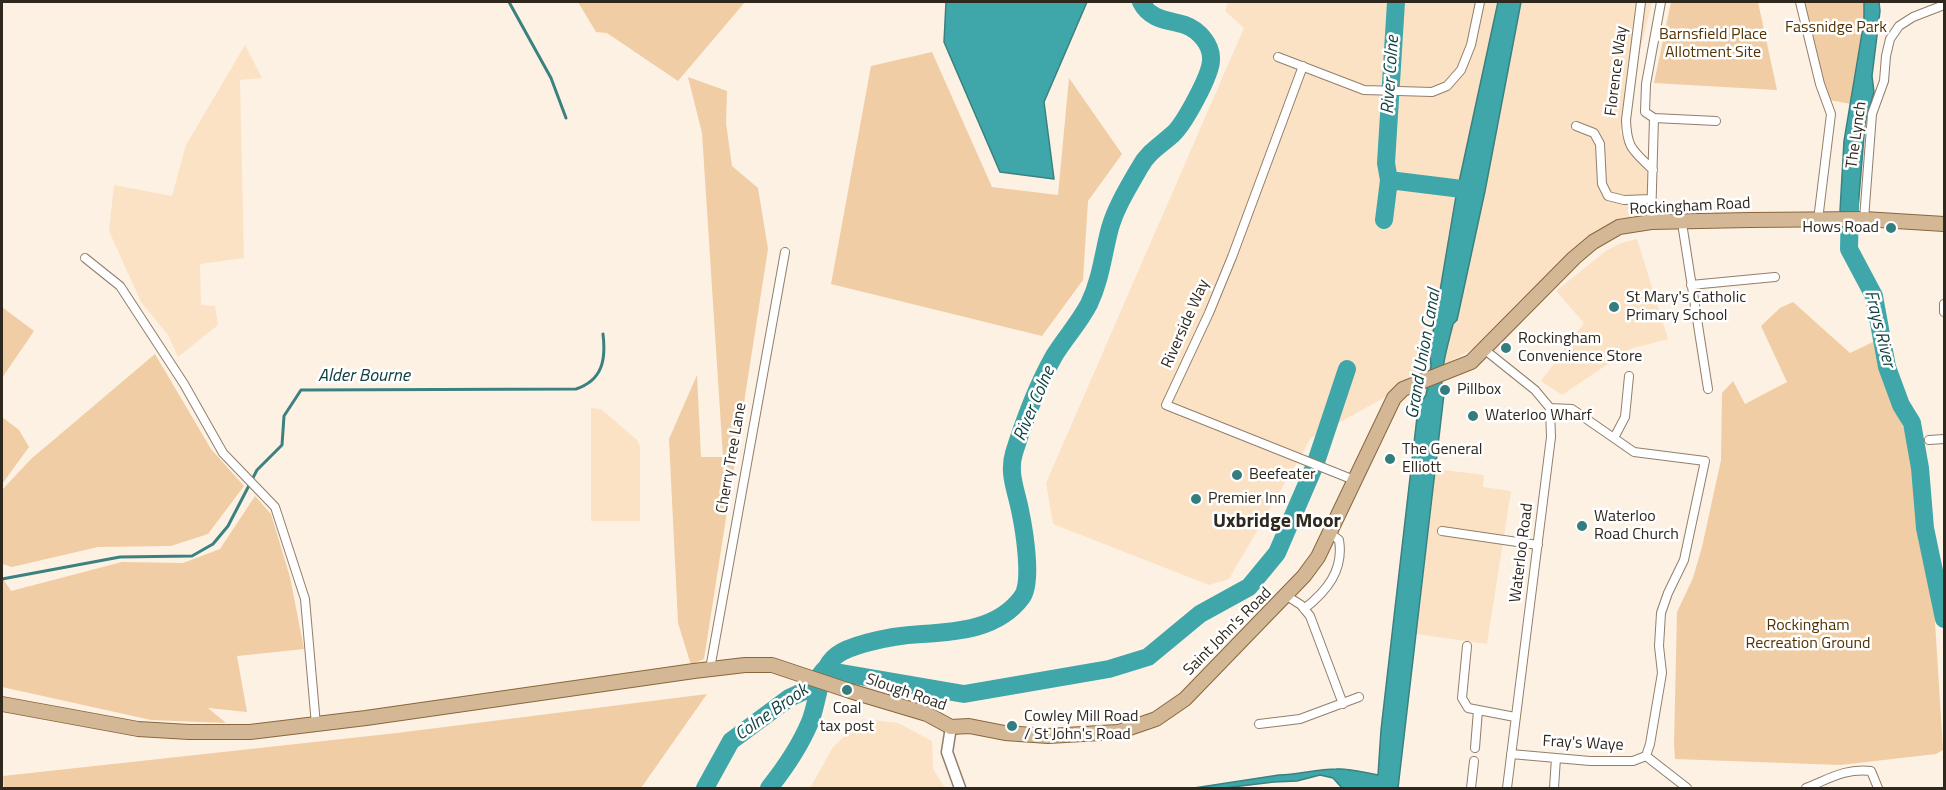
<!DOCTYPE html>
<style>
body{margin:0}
#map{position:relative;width:1946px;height:790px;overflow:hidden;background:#fdf1e3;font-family:"Titillium Web",sans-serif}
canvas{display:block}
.frame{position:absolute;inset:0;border:3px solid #2f281f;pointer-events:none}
</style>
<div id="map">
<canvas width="1946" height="790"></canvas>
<div class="frame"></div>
</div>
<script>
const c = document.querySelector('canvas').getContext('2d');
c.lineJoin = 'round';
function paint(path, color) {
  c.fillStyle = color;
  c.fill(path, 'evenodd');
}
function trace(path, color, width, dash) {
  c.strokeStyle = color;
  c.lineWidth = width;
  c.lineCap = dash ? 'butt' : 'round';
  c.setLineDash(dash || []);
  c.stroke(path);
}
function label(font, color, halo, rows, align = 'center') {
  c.font = font + ' "Titillium Web",sans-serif';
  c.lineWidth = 5;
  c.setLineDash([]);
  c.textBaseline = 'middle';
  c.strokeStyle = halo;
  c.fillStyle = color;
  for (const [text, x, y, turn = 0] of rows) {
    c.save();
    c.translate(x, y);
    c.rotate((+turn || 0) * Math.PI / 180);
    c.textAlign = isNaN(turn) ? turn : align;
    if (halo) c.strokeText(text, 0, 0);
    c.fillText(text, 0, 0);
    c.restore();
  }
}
paint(new Path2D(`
 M 1228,2 L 1652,2 L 1620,132 L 1626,147 L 1638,156 L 1650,178 L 1647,214 L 1634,216 L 1592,235 L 1478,346 L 1311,438 L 1229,579 L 1209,585 L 1053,524 L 1046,483 L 1244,28 L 1225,11 Z
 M 245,45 L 262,78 L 240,80 L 244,258 L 200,264 L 201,305 L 215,306 L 218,325 L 178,357 L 168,335 L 141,302 L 109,231 L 114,185 L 172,196 L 186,145 Z
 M 1637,239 L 1668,339 L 1630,349 L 1562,395 L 1541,381 L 1584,323 L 1556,291 L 1607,250 L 1621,243 Z
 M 591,408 L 601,409 L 637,440 L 640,446 L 640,521 L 591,521 Z
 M 1436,469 L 1484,475 L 1483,487 L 1511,491 L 1487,644 L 1416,634 Z
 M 863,719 L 898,723 L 932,741 L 933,769 L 945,788 L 810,788 L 833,747 Z`), '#fbe2c5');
paint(new Path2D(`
 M 578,2 L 745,2 L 678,81 L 607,33 L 596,32 Z
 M 1671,2 L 1758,2 L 1777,90 L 1654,83 Z
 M 1800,2 L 1865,2 L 1864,20 L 1851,104 L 1824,99 Z
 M 932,52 L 992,187 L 1058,195 L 1069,78 L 1122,154 L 1088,201 L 1083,280 L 1042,336 L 831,284 L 871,66 Z
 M 688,77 L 727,91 L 726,123 L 732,166 L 758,188 L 768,249 L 704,659 L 691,665 L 678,623 L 669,439 L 697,375 L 701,457 L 723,457 L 702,133 Z
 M 1793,302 L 1850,353 L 1873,342 L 1883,381 L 1908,438 L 1924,555 L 1934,606 L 1943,750 L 1936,754 L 1840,765 L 1675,759 L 1674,744 L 1677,612 L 1693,578 L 1702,547 L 1721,460 L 1722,393 L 1733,381 L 1745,404 L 1787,382 L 1761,326 L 1780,308 Z
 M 2,307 L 34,331 L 2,378 Z
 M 155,354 L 211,449 L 244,486 L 208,534 L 171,546 L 98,547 L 12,567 L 2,564 L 2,490 L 31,459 Z
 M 2,417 L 19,430 L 29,447 L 2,484 Z
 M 255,496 L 271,514 L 290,577 L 304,649 L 237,656 L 247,712 L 208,708 L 226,723 L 151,720 L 2,687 L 2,577 L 11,591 L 122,562 L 183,563 L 220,549 Z
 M 707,694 L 641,788 L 4,788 L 3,776 L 397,733 Z`), '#f0cda4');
const water = new Path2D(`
 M 946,2 L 1087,2 L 1044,102 L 1054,179 L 1000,172 L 944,42 Z
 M 1498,2 L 1521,2 L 1485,191 L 1457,320 L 1453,324 C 1449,341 1437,379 1444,394 L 1398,788 L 1342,788 L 1333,778 L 1320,775 L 1297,781 L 1274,782 L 1224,788 L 1194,788 L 1279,775 C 1298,775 1316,769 1336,769 C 1350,768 1365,773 1378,775 L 1381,730 L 1417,417 L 1419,405 L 1426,395 L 1431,366 L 1430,355 L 1432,338 L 1456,196 Z
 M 1864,2 L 1879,2 L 1880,11 L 1872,76 L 1874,92 L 1865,124 L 1858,209 L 1855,211 L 1840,211 L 1844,141 L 1864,21 Z`);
paint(water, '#3fa7a9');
trace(water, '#3a8180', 1.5);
trace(new Path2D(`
 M 509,2 L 551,78 L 566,118
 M 2,579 L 120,557 L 192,556 L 213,544 L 228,526 L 257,470 L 282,445 L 284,416 L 301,390 L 576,389 C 603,380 606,359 603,334`), '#3a8180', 3);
trace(new Path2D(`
 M 1389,180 L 1470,190
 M 1850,203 L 1849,249 L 1874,296 L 1887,367 L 1901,405 L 1912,423 L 1920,468 L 1925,528 L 1944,619
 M 1384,220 L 1389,180 L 1386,163 L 1396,2
 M 705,788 L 731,741 L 789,698 L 809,689 L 824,670 L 964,694 L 1109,669 L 1148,657 L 1200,614 L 1249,587 L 1277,553 L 1315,465 L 1347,369
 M 769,788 C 785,768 800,746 810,722 C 819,700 818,669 837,655 C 845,649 855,646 866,643 C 884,638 903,635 922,634 C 957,632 999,629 1022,597 C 1033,582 1024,529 1020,510 C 1016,490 1008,473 1014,453 C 1024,421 1037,386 1054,356 C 1065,338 1079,323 1089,304 C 1101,279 1103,254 1110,228 C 1116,207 1129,186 1140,167 C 1148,152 1161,145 1173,134 C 1184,124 1211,75 1211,60 C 1212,45 1199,30 1185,25 C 1168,20 1150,20 1141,2`), '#3fa7a9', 18);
const minor = new Path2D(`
 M 1641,2 L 1626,120 C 1627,149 1633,150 1653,170
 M 1800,2 L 1820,84 L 1831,114 L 1818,220
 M 1278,57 L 1364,90 L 1432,92 L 1447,86 L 1461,70 L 1471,45 L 1480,2
 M 1303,66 L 1232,257 L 1209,313 L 1166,405 L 1354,480
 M 1654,118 L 1645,112 L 1646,84 L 1661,2
 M 1576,126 L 1594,133 L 1600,144 L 1602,184 L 1608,196 L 1624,200 L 1651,199
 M 1864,219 L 1872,114 L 1884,81 L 1886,56 L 1890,39 L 1899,26 L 1913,17 L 1944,5
 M 1651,222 L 1654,118 L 1716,121
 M 1682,223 L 1708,389
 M 85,258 L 120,286 L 184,384 L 223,453 L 275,507 L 305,599 L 316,725
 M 1691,285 L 1775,277
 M 1944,304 L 1944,312
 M 1485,350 L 1535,390 L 1550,408 L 1551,437 L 1507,788
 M 1614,438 L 1625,417 L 1629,376
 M 1929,440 L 1944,439
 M 1442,531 L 1538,545
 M 1287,596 L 1301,605 L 1310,616 L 1343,704
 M 1304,609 C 1327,591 1344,570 1339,540 L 1330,533
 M 1467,646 L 1462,698 L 1468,708 L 1515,717
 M 710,669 L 785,252
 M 1259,724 L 1300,719 L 1359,697
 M 1475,748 L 1478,710
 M 1511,754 L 1590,761 L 1633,761 L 1646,756 L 1650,744 L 1662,673 L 1659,646 L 1661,613 L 1668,593 L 1684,560 L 1705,461 L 1634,452 L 1572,409 L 1550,408
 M 1646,756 L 1687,788
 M 1471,788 L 1474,761
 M 1554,788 L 1556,758
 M 1806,788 C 1829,779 1845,768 1871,771 L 1878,788`);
const tertiary = new Path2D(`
 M 951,727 L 947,752 L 960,788`);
const primary = new Path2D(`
 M 2,704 L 138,729 L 189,732 L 250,732 L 366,718 L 694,671 L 745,665 L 772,665 L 850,691 L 927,714 L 951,727 L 969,726 L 1005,733 L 1048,736 L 1118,732 L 1156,719 L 1185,699 L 1304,576 L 1318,557 L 1394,398 L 1403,389 L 1471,362 L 1574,258 L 1593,242 L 1619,227 L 1651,222 L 1750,220 L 1864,219 L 1944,224`);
trace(minor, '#917f6b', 10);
trace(tertiary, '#917f6b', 13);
trace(primary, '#88673e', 16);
trace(minor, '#fff', 8);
trace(tertiary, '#fff', 10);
trace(primary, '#d4b895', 14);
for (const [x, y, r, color] of [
 [1891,228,6,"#347d7e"],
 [1614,307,6,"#347d7e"],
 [1506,348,6,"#347d7e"],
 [1445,390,6,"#347d7e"],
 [1473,416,6,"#347d7e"],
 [1390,459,6,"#347d7e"],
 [1237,475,6,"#347d7e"],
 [1196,499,6,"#347d7e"],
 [1582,526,6,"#347d7e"],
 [847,690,6,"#347d7e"],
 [1012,726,6,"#347d7e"]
]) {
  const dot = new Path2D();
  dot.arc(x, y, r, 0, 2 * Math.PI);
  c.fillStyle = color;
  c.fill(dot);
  trace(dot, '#fff', 2);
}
label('16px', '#533302', '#fff', [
 ["Fassnidge Park",1836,28],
 ["Barnsfield Place",1713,35],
 ["Allotment Site",1713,53],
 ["Rockingham",1808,626],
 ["Recreation Ground",1808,644]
]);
label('16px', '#2f281f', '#fff', [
 ["Florence Way",1617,71,-83],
 ["The Lynch",1857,135,-82],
 ["Rockingham Road",1690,207,-3],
 ["Riverside Way",1186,324,-66],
 ["Cherry Tree Lane",732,458,-80],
 ["Waterloo Road",1522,553,-83],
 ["Saint John's Road",1228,632,-45],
 ["Slough Road",906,693,19],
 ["Fray's Waye",1583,744,3]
]);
label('16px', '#2f281f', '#fff', [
 ["Hows Road",1879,228,"right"],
 ["St Mary's Catholic",1626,298],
 ["Primary School",1626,316],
 ["Rockingham",1518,339],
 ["Convenience Store",1518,357],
 ["Pillbox",1457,390],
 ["Waterloo Wharf",1485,416],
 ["The General",1402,450],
 ["Elliott",1402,468],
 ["Beefeater",1249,475],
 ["Premier Inn",1208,499],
 ["Waterloo",1594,517],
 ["Road Church",1594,535],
 ["Coal",847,709,"center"],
 ["tax post",847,727,"center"],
 ["Cowley Mill Road",1024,717],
 ["/ St John's Road",1024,735]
], 'left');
label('italic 18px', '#134242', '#fff', [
 ["River Colne",1391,75,-86],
 ["Frays River",1879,329,76],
 ["Grand Union Canal",1424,354,-80],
 ["Alder Bourne",364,377],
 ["River Colne",1035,404,-67],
 ["Colne Brook",772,713,-35]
]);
label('bold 20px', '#2f281f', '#fff', [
 ["Uxbridge Moor",1277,522]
]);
</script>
